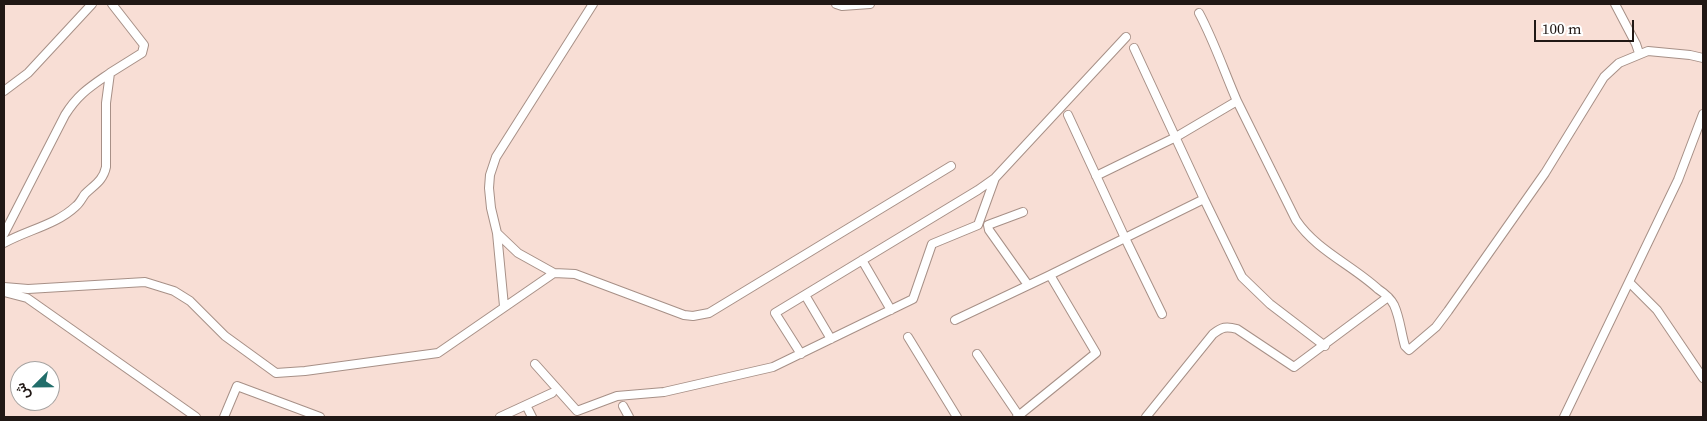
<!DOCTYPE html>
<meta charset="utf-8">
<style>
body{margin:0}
#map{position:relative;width:1707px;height:421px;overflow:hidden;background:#f8ded5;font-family:"Source Serif 4",Vazirmatn,serif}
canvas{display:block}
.frame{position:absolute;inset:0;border:5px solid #211815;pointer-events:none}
.north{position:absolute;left:10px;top:361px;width:50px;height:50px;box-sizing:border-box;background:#fff;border:1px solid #a6a3a1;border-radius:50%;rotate:247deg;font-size:14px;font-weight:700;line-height:20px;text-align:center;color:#211815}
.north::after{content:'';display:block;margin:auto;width:18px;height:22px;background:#216d6a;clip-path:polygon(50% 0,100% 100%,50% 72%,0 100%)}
.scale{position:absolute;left:1534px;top:20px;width:100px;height:22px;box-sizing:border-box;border:2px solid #211815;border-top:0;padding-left:6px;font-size:15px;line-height:18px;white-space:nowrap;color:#211815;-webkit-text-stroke:4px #fff;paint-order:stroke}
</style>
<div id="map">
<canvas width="1707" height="421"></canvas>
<div class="frame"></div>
<div class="north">ش</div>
<div class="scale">100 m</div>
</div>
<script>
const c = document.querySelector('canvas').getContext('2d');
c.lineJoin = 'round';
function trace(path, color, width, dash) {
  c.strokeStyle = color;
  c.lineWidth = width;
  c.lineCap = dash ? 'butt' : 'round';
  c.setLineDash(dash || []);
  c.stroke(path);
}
const minor = new Path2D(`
 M 836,4 L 842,6 L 870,4
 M 1615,4 L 1636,44 L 1639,53
 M 1134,48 L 1204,199
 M 4,91 L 28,73 L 92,4
 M 1237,101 L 1296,220 C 1316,250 1352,265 1378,289 C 1384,293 1391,299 1394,305 C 1400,318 1401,333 1405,346 L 1409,350 L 1436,327 L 1448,311 L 1545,173 L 1604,77 L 1619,63 L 1648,51 L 1690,55 L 1703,58
 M 1068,115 L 1125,238 L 1204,199 L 1242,277 L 1270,304 L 1325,346
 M 1096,176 L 1176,137 L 1237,101 C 1224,71 1214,41 1199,13
 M 1023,212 L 988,225 L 989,230 L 1028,285
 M 497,233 L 504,306
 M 4,234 L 65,115 C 78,94 90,87 110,73
 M 4,243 C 27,230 56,225 76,206 C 80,203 82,198 85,194 C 94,185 103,181 106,167 L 106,103 L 110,73 L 142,53 L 144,45 L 112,4
 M 862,260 L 891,310
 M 554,273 L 575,274 L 684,315 L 693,316 L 709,313 L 951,166
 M 1629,282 L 1657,310 L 1703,378
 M 4,287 L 28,289 L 145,282 L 174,291 L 190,301 L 225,336 L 276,373 L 305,371 L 438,353 L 554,273 L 518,253 L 497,233 L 491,208 L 489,188 L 490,175 L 496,157 L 593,4
 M 4,292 L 27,298 L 196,417
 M 805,295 L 831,339
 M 955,320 L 1050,275
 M 908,337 L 957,417
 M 801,354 L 775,313 L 978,190 L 995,178
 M 977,354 L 1019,416
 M 535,364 L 577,411 L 617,396 L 664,392 L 773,367 L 913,299 L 932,244 L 978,225 L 995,178 L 1126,37
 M 526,405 L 552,393
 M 623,406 L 629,417
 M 224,417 L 237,386 L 320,417
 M 500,417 L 526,405 L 532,417
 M 1017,417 L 1096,353 L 1050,275 L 1125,238 L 1162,314
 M 1146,417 L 1213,334 C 1222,327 1226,326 1237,329 L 1294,367 L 1388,297
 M 1564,417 L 1678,180 L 1703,114`);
trace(minor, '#a79087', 10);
trace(minor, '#fff', 8);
</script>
